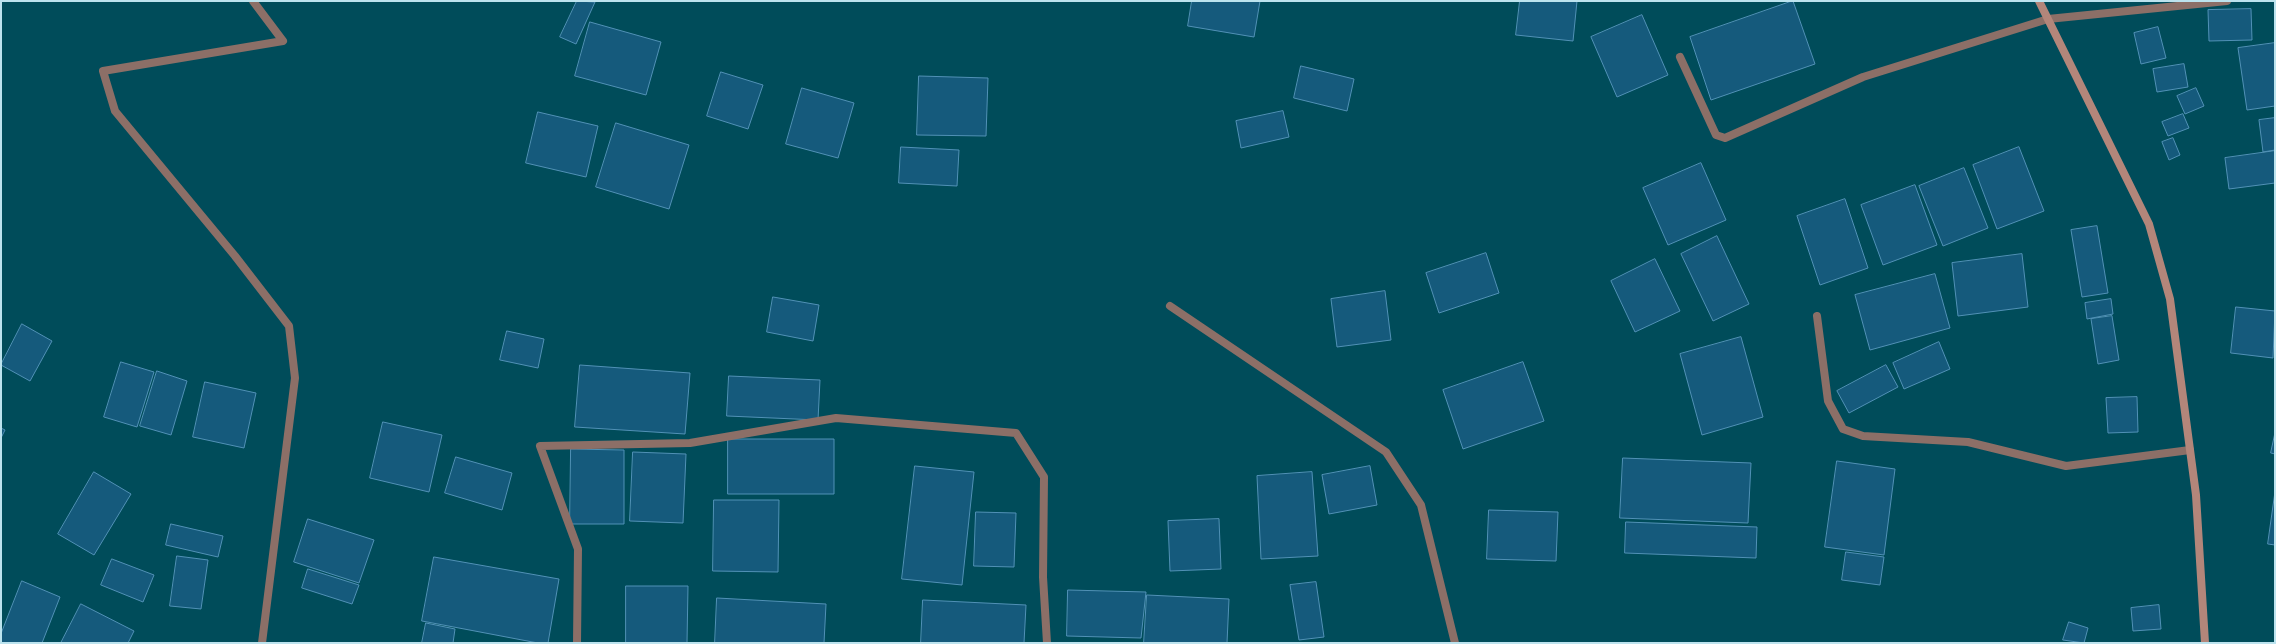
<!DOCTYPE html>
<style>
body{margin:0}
#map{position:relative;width:2276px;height:644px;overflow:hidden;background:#004c5a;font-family:"PT Sans Narrow",sans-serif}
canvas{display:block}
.frame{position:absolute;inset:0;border:2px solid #bce3ee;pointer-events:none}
</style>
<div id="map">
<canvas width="2276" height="644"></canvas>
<div class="frame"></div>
</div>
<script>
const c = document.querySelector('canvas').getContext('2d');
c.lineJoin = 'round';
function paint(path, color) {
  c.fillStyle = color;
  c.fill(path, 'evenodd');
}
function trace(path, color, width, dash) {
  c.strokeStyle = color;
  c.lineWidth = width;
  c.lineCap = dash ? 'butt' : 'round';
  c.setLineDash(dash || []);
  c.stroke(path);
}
const building = new Path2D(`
 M 577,1 L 595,2 L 576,44 L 560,37 Z
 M 1192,1 L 1260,1 L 1254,37 L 1188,26 Z
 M 1520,1 L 1577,1 L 1573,41 L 1516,35 Z
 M 1793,1 L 1815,64 L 1711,100 L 1690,37 Z
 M 2251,9 L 2252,40 L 2209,41 L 2208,10 Z
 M 1642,15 L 1668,75 L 1617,97 L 1591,37 Z
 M 590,22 L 661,42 L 646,95 L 575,76 Z
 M 2158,27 L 2166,58 L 2141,64 L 2134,33 Z
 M 2275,43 L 2275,106 L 2247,110 L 2238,48 Z
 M 2184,64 L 2188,87 L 2157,92 L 2153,69 Z
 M 1301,66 L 1354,79 L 1347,111 L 1294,98 Z
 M 721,72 L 763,85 L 748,129 L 707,116 Z
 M 919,76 L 988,78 L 986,136 L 917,135 Z
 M 802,88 L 854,103 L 838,158 L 786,144 Z
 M 2196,88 L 2204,106 L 2185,114 L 2177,96 Z
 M 1283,111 L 1289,137 L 1241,148 L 1236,121 Z
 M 538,112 L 598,126 L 586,177 L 526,163 Z
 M 2183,114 L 2189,128 L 2168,136 L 2162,122 Z
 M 2275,118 L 2275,150 L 2263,152 L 2259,120 Z
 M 616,123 L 689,145 L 669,209 L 596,187 Z
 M 2173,138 L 2180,155 L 2169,160 L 2162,142 Z
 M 901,147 L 959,150 L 957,186 L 899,183 Z
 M 2019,147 L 2044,211 L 1997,229 L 1973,165 Z
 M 2275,151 L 2275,183 L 2229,189 L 2225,158 Z
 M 1701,163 L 1726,220 L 1668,245 L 1643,188 Z
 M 1964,168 L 1988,228 L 1943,246 L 1919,186 Z
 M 1915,185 L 1937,245 L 1883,265 L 1861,205 Z
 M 1845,199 L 1868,268 L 1820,285 L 1797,216 Z
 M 2097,226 L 2108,293 L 2082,297 L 2071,230 Z
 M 1717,236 L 1749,304 L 1713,321 L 1681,254 Z
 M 1486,253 L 1499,293 L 1439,313 L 1426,273 Z
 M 2022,254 L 2028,307 L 1958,316 L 1952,263 Z
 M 1655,259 L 1680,311 L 1635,332 L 1611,281 Z
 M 1935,274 L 1950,328 L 1870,350 L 1855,295 Z
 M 1385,291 L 1391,340 L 1337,347 L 1331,299 Z
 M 773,297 L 819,305 L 813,341 L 767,332 Z
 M 2111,299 L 2113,314 L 2087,319 L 2085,303 Z
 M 2236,307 L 2275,311 L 2273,358 L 2231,353 Z
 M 2112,316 L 2119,360 L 2098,364 L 2091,319 Z
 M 22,324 L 52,341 L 30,381 L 1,365 Z
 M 507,331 L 544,339 L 538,368 L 500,360 Z
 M 1741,337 L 1763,417 L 1702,435 L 1680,354 Z
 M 1939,342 L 1950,369 L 1904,389 L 1893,363 Z
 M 121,362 L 154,372 L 137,427 L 104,417 Z
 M 1523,362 L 1544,421 L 1463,449 L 1443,390 Z
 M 580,365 L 690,373 L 685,434 L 575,427 Z
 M 1886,365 L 1898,387 L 1849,413 L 1837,391 Z
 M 157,371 L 187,381 L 171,435 L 140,426 Z
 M 729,376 L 820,380 L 818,420 L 727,416 Z
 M 205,382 L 256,393 L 244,448 L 193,437 Z
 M 2137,397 L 2138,432 L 2108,433 L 2106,398 Z
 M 383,422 L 442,435 L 429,492 L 370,478 Z
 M 1,428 L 5,430 L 1,438 Z
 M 2275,433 L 2275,454 L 2271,453 Z
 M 728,439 L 834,439 L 834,494 L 728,494 Z
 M 571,449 L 624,450 L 624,524 L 570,524 Z
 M 633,452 L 686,454 L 683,523 L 630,521 Z
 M 456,457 L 512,473 L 502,510 L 445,493 Z
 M 1623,458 L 1751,463 L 1748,523 L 1620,518 Z
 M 1837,461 L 1895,469 L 1884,555 L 1825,547 Z
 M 915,466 L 974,472 L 962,585 L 902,579 Z
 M 1370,466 L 1377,505 L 1329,514 L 1322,475 Z
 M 94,472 L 131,494 L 94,555 L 58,534 Z
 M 1312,472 L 1318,556 L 1261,559 L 1257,476 Z
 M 2275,492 L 2275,545 L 2268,544 Z
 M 714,500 L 779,500 L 778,572 L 713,571 Z
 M 1489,510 L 1558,512 L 1556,561 L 1487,559 Z
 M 976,512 L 1016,513 L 1014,567 L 974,566 Z
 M 308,519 L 374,540 L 359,583 L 294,562 Z
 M 1219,519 L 1221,569 L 1170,571 L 1168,521 Z
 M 1626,522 L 1757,527 L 1756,558 L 1625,553 Z
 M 171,524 L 223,536 L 218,557 L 166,545 Z
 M 1846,552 L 1884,557 L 1880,585 L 1842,580 Z
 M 177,556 L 208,560 L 201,609 L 170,606 Z
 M 434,557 L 559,579 L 548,643 L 538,643 L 422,621 Z
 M 112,559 L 154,575 L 143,602 L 101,585 Z
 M 308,569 L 359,585 L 352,604 L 302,588 Z
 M 22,581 L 60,597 L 42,643 L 1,643 L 1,634 Z
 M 1316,582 L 1324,637 L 1299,640 L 1290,585 Z
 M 626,586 L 688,586 L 687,643 L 626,643 Z
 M 1068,590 L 1146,592 L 1141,638 L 1067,636 Z
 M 1147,595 L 1229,599 L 1227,643 L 1144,643 Z
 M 717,598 L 826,604 L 824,643 L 715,643 Z
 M 923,600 L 1026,605 L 1024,643 L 921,643 Z
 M 81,604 L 134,631 L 128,643 L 61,643 Z
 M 2159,605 L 2161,629 L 2133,631 L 2131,608 Z
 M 2069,622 L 2088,628 L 2084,643 L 2063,640 Z
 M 426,623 L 455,629 L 453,643 L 422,643 Z`);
paint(building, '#155a7c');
trace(building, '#5191b6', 1);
trace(new Path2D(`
 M 253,1 L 283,41 L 103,71 L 115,111 L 235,256 L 289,326 L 295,378 L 262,643
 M 1680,57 L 1716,135 L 1725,138 L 1863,77 L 2048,19 L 2227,1
 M 1170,306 L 1386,452 L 1421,505 L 1455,643
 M 1817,316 L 1828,401 L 1843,429 L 1863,436 L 1968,442 L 2066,466 L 2190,450
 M 577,643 L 578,549 L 540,446 L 690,443 L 836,418 L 1016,433 L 1044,477 L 1043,577 L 1047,643`), '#8c6f67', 8);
trace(new Path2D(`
 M 2039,1 L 2149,224 L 2170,299 L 2196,495 L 2205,643`), '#b3867a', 8);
</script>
